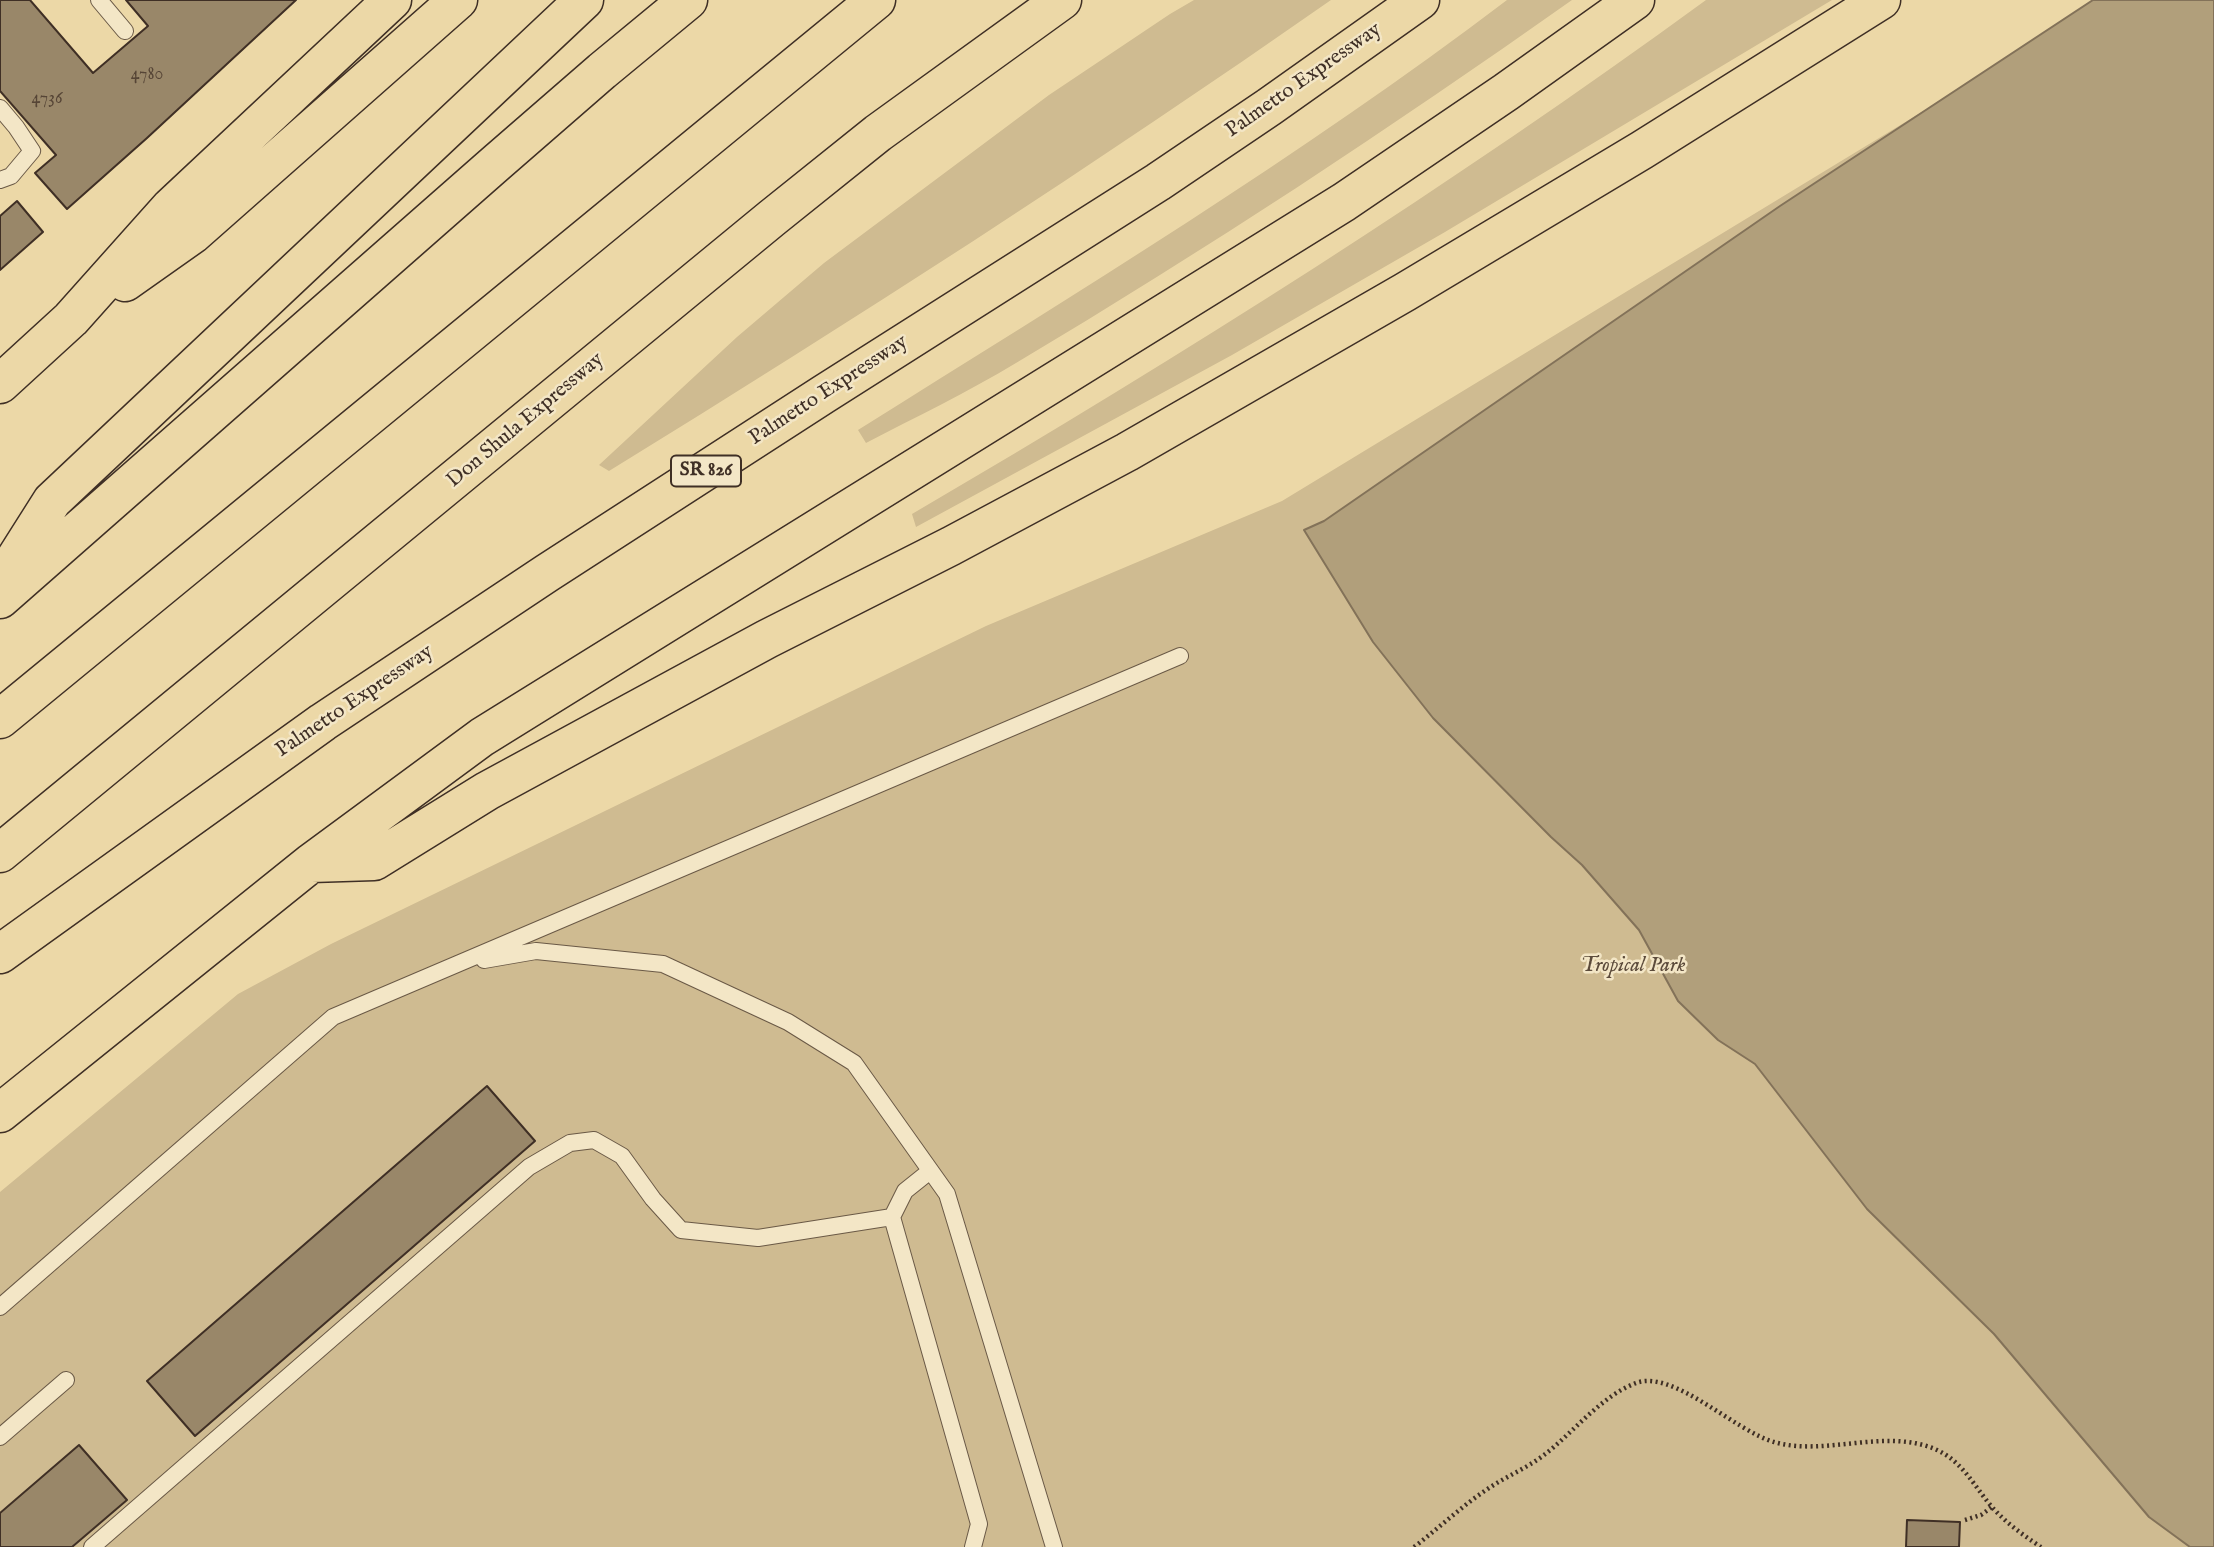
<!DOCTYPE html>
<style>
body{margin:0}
canvas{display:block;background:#ecd8a7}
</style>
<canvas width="2214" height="1547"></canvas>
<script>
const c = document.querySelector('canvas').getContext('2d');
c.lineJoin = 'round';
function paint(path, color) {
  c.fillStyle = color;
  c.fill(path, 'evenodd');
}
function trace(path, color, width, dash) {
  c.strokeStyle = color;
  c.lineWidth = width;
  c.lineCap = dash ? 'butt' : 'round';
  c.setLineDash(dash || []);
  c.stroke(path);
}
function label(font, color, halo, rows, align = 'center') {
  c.font = font + ' "IM FELL English",serif';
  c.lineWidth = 5;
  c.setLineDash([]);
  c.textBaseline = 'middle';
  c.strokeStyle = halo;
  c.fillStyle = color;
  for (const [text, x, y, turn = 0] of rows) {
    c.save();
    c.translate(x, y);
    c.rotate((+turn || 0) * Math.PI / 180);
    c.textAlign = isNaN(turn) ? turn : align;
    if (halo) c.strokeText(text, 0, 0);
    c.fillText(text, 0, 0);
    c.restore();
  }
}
paint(new Path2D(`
 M 1194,0 L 1331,0 C 1095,165 853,321 609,471 L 599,465 L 737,337 L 824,263 L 1049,95 L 1170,14 Z
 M 1507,0 L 1572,0 C 1391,128 1206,250 1016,363 C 968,392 916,417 866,443 L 858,430 C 1078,292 1300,157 1507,0 Z
 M 1706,0 L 1832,0 L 1445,232 L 1232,355 L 916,527 L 912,514 C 1184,355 1451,186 1706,0 Z
 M 2106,0 L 2214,0 L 2214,1547 L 0,1547 L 0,1192 L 238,994 L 331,944 L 986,626 L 1282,501 Z`), '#cfbb91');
const water = new Path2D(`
 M 2093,0 L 2214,0 L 2214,1547 L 2190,1547 L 2149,1517 L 1994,1334 L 1867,1209 L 1755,1064 L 1718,1040 L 1678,1001 L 1639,930 L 1582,865 L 1551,837 L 1433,718 L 1373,642 L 1304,530 L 1324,521 L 1780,206 Z`);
paint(water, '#b19f7b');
trace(water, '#837259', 2);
const building = new Path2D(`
 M 0,0 L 30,0 L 93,73 L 148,26 L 126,0 L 296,0 L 147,138 L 67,209 L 35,173 L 56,155 L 0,91 Z
 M 17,201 L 43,232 L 0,270 L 0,216 Z
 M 487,1086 L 535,1141 L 195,1436 L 147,1381 Z
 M 79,1445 L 127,1500 L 72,1547 L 0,1547 L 0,1513 Z
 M 1907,1520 L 1960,1522 L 1959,1547 L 1906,1547 Z`);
paint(building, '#998769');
trace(building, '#3f2f25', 2);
const service = new Path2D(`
 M 99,0 L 125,31
 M 0,108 L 16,127 L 32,151 L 11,176 L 0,180
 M 484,960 L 536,951 L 663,964 L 788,1022 L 854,1063 L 947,1194 L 1054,1547
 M 930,1171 L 905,1191 L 892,1217 L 979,1524 L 973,1547
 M 0,1307 L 333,1017 L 1180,656
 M 0,1437 L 66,1380
 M 92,1547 L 529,1167 L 570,1143 L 594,1140 L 622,1156 L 653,1199 L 681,1230 L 758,1238 L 892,1217`);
const motorway = new Path2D(`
 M 125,282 L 193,234 L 458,0
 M 0,384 L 71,319 L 171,207 L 392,0
 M 0,583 L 52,501 L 584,0
 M 0,599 L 495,164 L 602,71 L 688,0
 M 0,719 L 876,0
 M 0,853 L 772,218 L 878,133 L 1062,0
 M 311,863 L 374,861 L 487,791 L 767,639 L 951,546 L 1127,452 L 1405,292 L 1642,150 L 1881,0
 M 0,954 L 323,722 L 547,573 L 824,394 L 1158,182 L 1269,107 L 1420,0
 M 0,1113 L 311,863 L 482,737 L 1344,202 L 1506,92 L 1635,0`);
trace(service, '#6a5946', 18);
trace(motorway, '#3f2f25', 41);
trace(new Path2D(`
 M 1965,1520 L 1981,1515 L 1992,1507
 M 1414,1547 C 1439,1528 1463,1505 1489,1488 C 1507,1476 1527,1468 1544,1455 C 1573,1433 1601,1396 1636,1383 C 1673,1369 1735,1431 1774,1442 C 1825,1457 1886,1427 1937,1450 C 1963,1462 1974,1486 1992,1507 C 2006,1523 2023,1535 2041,1547`), '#3f2f25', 4.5, [2, 3.5]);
trace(service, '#f3e6c6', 16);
trace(motorway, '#ecd8a7', 38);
label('18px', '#564536', null, [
 ["4780",147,75],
 ["4736",47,99]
]);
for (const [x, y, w] of [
 [706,471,70]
]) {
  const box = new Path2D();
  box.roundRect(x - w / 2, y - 15.5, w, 31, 5);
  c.fillStyle = '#f3e6c6';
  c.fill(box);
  trace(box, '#3f2f25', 2);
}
label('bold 19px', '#3f2f25', null, [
 ["SR 826",706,471]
]);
label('21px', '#3f2f25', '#f3e6c6', [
 ["Palmetto Expressway",1304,81,-35],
 ["Palmetto Expressway",829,391,-33],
 ["Don Shula Expressway",526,421,-40],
 ["Palmetto Expressway",355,702,-34]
]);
label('italic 21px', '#5c4b3b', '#f3e6c6', [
 ["Tropical Park",1633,967]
]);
</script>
